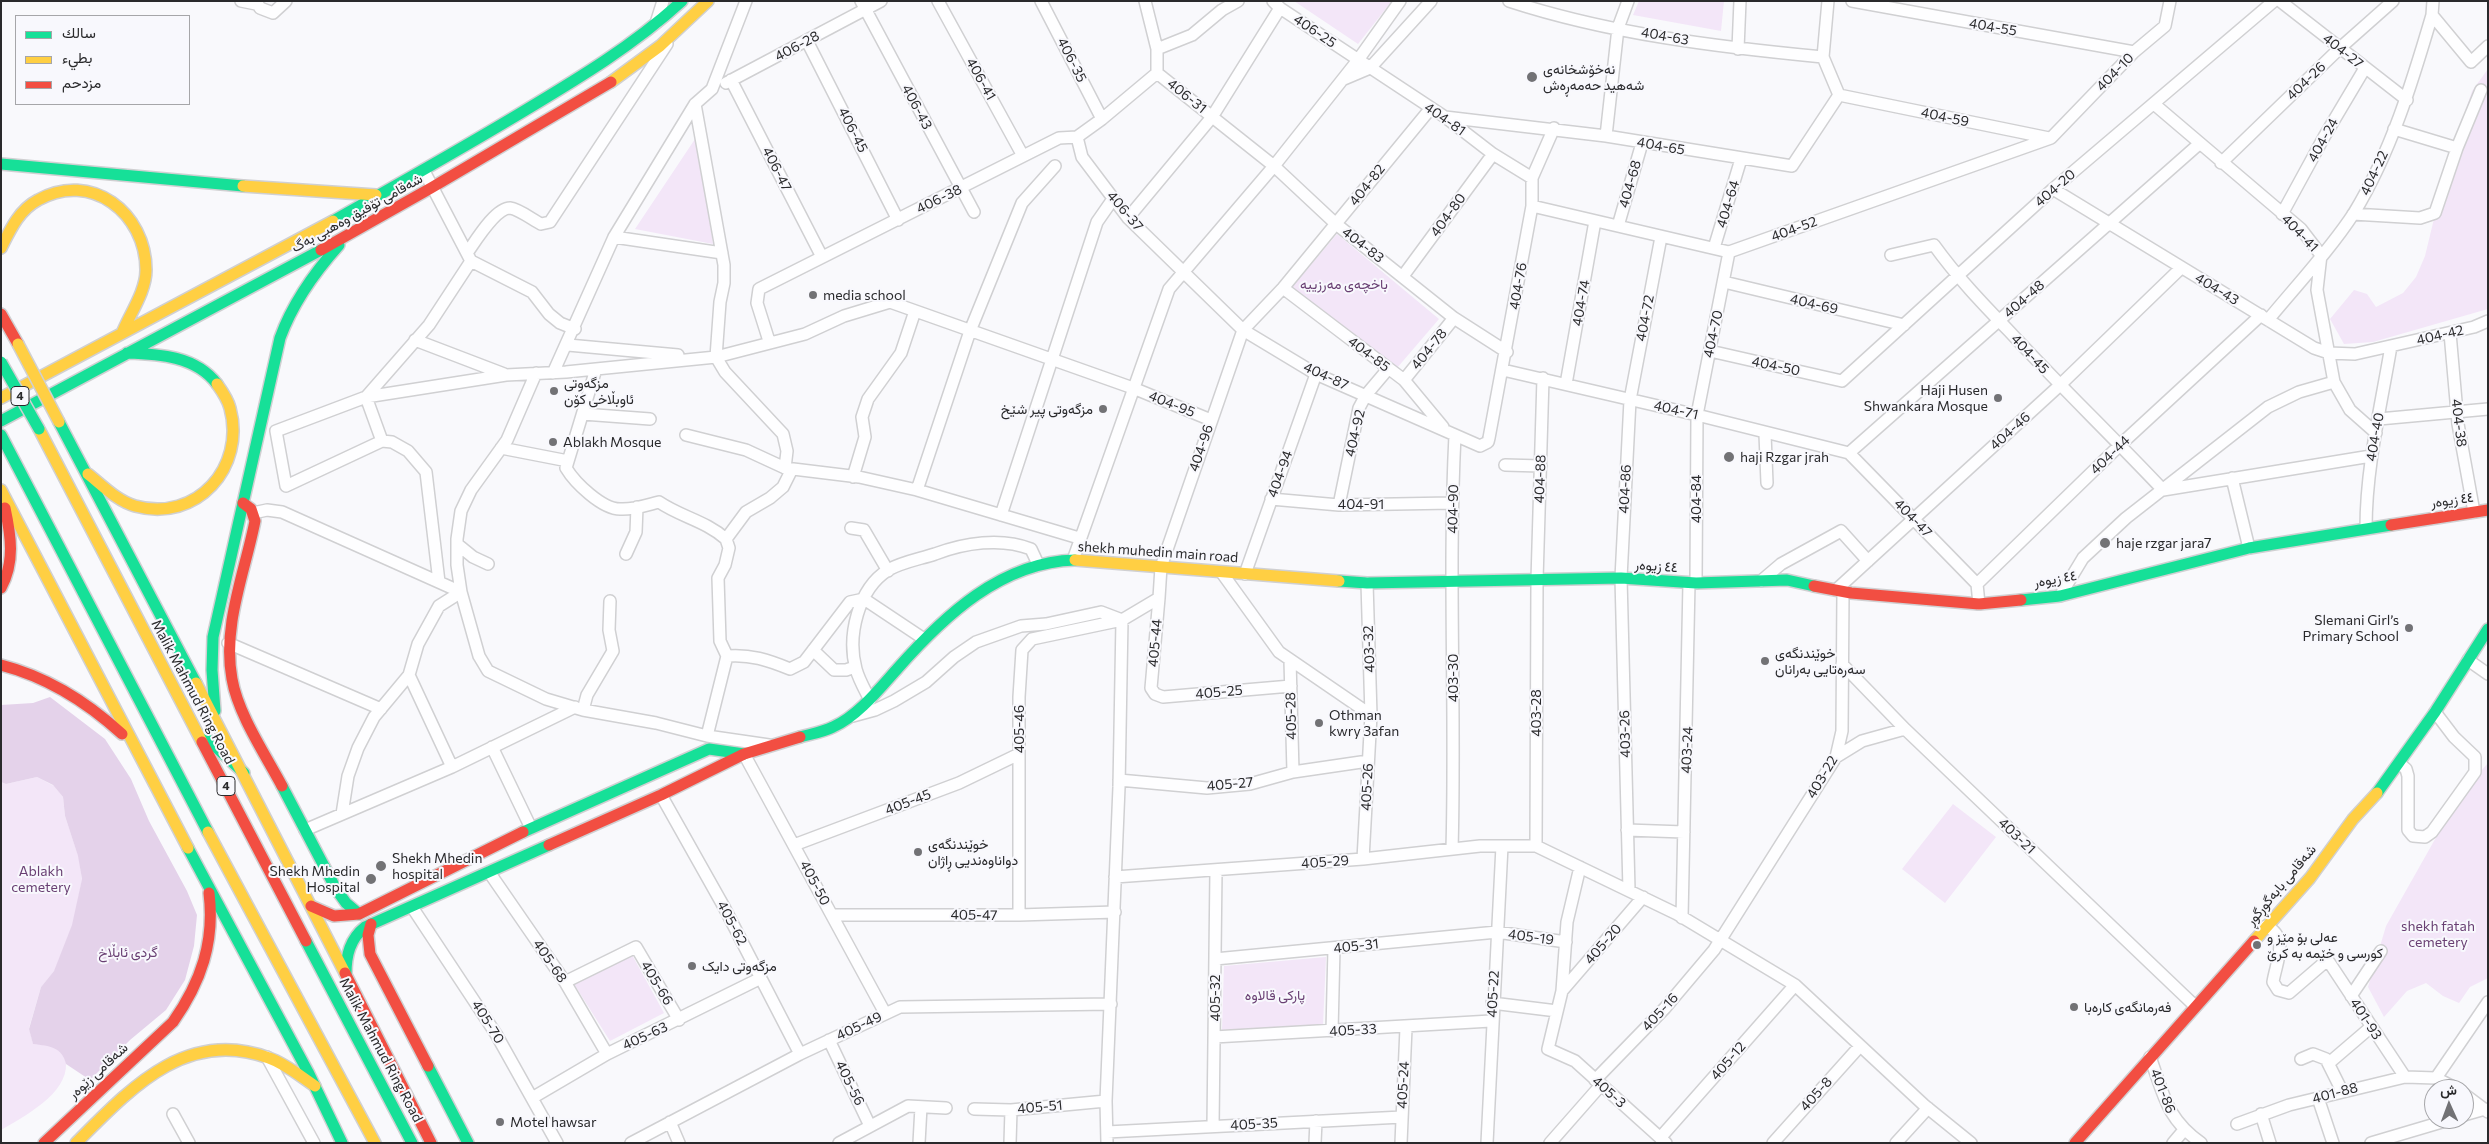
<!DOCTYPE html>
<meta charset="utf-8">
<style>
body{margin:0}
#map{position:relative;width:2489px;height:1144px;overflow:hidden;background:#f9f9fc;font-family:Commissioner,Vazirmatn,sans-serif}
canvas{display:block}
.frame{position:absolute;inset:0;border:2px solid #2a2a2c;pointer-events:none}
.legend{position:absolute;left:15px;top:15px;width:175px;height:90px;box-sizing:border-box;background:#f8f8fd;border:1px solid #a6a6a9;margin:0;padding:6px 9px;list-style:none;font-size:15px;color:#2a2a2c}
.legend li{display:flex;align-items:center;gap:10px;height:25px}
.legend b{width:25px;border:1px solid #a6a6a9}
.north{position:absolute;left:2424px;top:1079px;width:50px;height:50px;box-sizing:border-box;background:#f8f8fd;border:1px solid #a6a6a9;border-radius:50%;rotate:358deg;font-size:14px;font-weight:700;line-height:20px;text-align:center;color:#2a2a2c}
.north::after{content:'';display:block;margin:auto;width:18px;height:22px;background:#727275;clip-path:polygon(50% 0,100% 100%,50% 72%,0 100%)}
</style>
<div id="map">
<canvas width="2489" height="1144"></canvas>
<div class="frame"></div>
<ul class="legend">
<li><b style="height:6px;background:#16e098"></b>سالك</li>
<li><b style="height:6px;background:#ffcf43"></b>بطيء</li>
<li><b style="height:6px;background:#f24e42"></b>مزدحم</li>
</ul>
<div class="north">ش</div>
</div>
<script>
const c = document.querySelector('canvas').getContext('2d');
c.lineJoin = 'round';
function paint(path, color) {
  c.fillStyle = color;
  c.fill(path, 'evenodd');
}
function trace(path, color, width, dash) {
  c.strokeStyle = color;
  c.lineWidth = width;
  c.lineCap = dash ? 'butt' : 'round';
  c.setLineDash(dash || []);
  c.stroke(path);
}
function label(font, color, halo, rows, align = 'center') {
  c.font = font + ' Commissioner,Vazirmatn,sans-serif';
  c.lineWidth = 4;
  c.setLineDash([]);
  c.textBaseline = 'middle';
  c.strokeStyle = halo;
  c.fillStyle = color;
  for (const [text, x, y, turn = 0] of rows) {
    c.save();
    c.translate(x, y);
    c.rotate((+turn || 0) * Math.PI / 180);
    c.textAlign = isNaN(turn) ? turn : align;
    if (halo) c.strokeText(text, 0, 0);
    c.fillText(text, 0, 0);
    c.restore();
  }
}
paint(new Path2D(`
 M 1294,1 L 1392,1 L 1358,44 Z
 M 1639,1 L 1724,1 L 1721,31 L 1633,15 Z
 M 2488,69 L 2488,309 L 2373,342 L 2344,344 L 2330,319 L 2354,290 L 2367,294 L 2376,307 L 2403,293 L 2416,277 L 2425,256 L 2446,169 L 2472,91 Z
 M 697,136 L 713,244 L 635,229 Z
 M 1337,234 L 1439,319 L 1397,368 L 1292,287 Z
 M 2488,763 L 2488,978 L 2470,987 L 2459,1003 L 2443,996 L 2426,983 L 2407,991 L 2384,1017 L 2368,987 L 2386,926 L 2460,795 Z
 M 37,777 L 54,786 L 63,797 L 65,816 L 79,858 L 82,880 L 73,924 L 55,970 L 41,987 L 29,1028 L 33,1043 C 47,1045 65,1046 66,1063 C 68,1094 23,1117 1,1130 L 1,782 L 6,784 Z
 M 1953,804 L 1996,837 L 1945,903 L 1902,869 Z
 M 631,953 L 664,1013 L 610,1041 L 574,984 Z
 M 1326,957 L 1323,1025 L 1222,1030 L 1224,966 Z`), '#f3e6f8');
paint(new Path2D(`
 M 50,697 L 105,739 L 131,779 L 149,821 L 187,891 L 197,915 L 194,946 L 185,980 L 166,1010 L 130,1040 L 90,1080 L 66,1064 C 62,1047 50,1046 33,1044 L 29,1029 L 41,987 L 54,971 L 72,925 L 82,879 L 78,856 L 65,816 L 63,797 L 53,785 L 37,777 L 6,784 L 1,782 L 1,705 L 33,703 Z`), '#e4d2ea');
const street = new Path2D(`
 M 241,1 L 256,4
 M 256,1 L 260,8 L 273,13 L 286,1
 M 861,1 L 974,212
 M 938,1 L 1023,156
 M 1041,1 L 1102,119
 M 1145,1 L 1157,49 L 1157,73 L 1274,166 L 1336,224 L 1454,318 L 1507,352
 M 1273,1 L 1280,8 L 1445,117 L 1493,154 L 1532,178
 M 1509,1 C 1610,34 1718,47 1823,57
 M 1828,1 L 1823,57 L 1839,95
 M 1852,1 L 2134,52
 M 2280,1 L 2407,100
 M 2432,15 L 2471,62 L 2488,46
 M 656,23 L 663,1
 M 807,41 L 898,220
 M 1157,49 L 1192,35 L 1222,10 L 1238,1
 M 1738,49 L 1740,1
 M 1344,79 L 1370,68 L 1431,1
 M 731,80 L 822,257
 M 726,83 L 881,1
 M 1839,95 L 2049,138
 M 695,104 L 724,265 L 724,283 L 720,302 L 716,357 L 725,372 L 783,434 L 787,451 L 785,468
 M 2154,104 L 2301,229 L 2321,255 L 2317,290 L 2334,382 L 2350,410 L 2376,433
 M 1445,117 L 1606,136 L 1792,166 L 1839,95
 M 2394,129 L 2457,148
 M 1606,136 L 1618,28 L 1628,1
 M 1077,137 L 1082,157 L 1128,218 L 1243,330 L 1316,374 L 1480,446 L 1488,442 L 1489,438 L 1532,206 L 1532,178 L 1554,128
 M 2221,163 L 2340,48 L 2393,1
 M 424,171 L 471,261 L 429,325 L 366,397 L 382,441 L 286,486 L 276,431 L 366,397 L 506,375 L 566,372 L 716,357 L 805,334 L 844,316 L 890,302 L 1133,388 L 1211,420
 M 2053,189 L 2314,348 L 2329,353 L 2355,354 L 2474,327 L 2488,321
 M 1532,206 L 1729,252 L 2051,138 L 2134,52 L 2165,26 L 2170,1
 M 2282,214 L 2324,137 L 2365,68
 M 2353,214 L 2420,218 L 2435,213 L 2457,148 L 2481,90
 M 1128,218 L 1212,117 L 1280,8
 M 1618,226 L 1642,143
 M 614,237 L 722,253
 M 1714,248 L 1741,159
 M 467,253 C 475,242 495,208 510,208 C 519,209 533,220 541,224 L 550,222 L 667,44
 M 1891,255 L 1934,245 C 1957,277 1982,303 2009,331 C 2059,385 2112,436 2163,490 L 2371,456
 M 471,261 L 532,292 L 549,314 L 560,323 L 575,329
 M 1403,276 L 1493,154
 M 1724,282 L 1904,325
 M 1283,288 L 1404,380 L 1443,427
 M 2268,320 C 2296,286 2330,250 2354,213 C 2391,152 2412,83 2432,15 L 2433,1
 M 2450,333 L 2458,424 L 2474,512
 M 415,340 L 504,374
 M 769,341 L 757,303 L 759,289 L 1059,138 L 1077,137 L 1102,119 L 1157,73
 M 568,345 L 678,355
 M 1710,351 L 1842,381 L 2053,189 L 2274,1
 M 596,369 L 566,468 C 575,483 602,509 620,509 C 633,510 647,505 659,502 C 681,517 706,521 726,539 L 729,548 L 725,565 L 718,578 L 720,641 L 727,656 L 707,736
 M 1503,370 L 1697,415 L 1849,453
 M 536,373 L 507,440 L 471,490 L 461,511 L 457,539 L 457,565 L 461,592 L 479,656 L 488,671 L 546,699 L 583,710 L 656,723 L 707,736 L 769,745
 M 553,373 L 614,237 L 695,104 L 712,89 L 746,1
 M 1404,380 L 1454,318
 M 1566,384 L 1595,221
 M 583,414 L 650,419
 M 2379,419 L 2488,409
 M 1765,434 L 1767,483
 M 686,435 L 746,450 L 785,468 L 859,477 L 917,490 L 1079,538
 M 382,441 L 392,442 L 408,451 L 426,472 L 439,582
 M 501,448 L 568,461
 M 1849,453 L 2199,144
 M 1849,453 L 1977,584
 M 1505,465 L 1541,466
 M 853,477 L 865,437 L 862,417 L 868,399 L 901,353 L 915,311
 M 2232,478 L 2249,548
 M 917,490 L 970,331 L 1022,203 L 1055,166
 M 1271,499 L 1339,505 L 1452,503
 M 1339,505 L 1359,408 L 1366,395 L 1388,369
 M 253,513 L 267,510 L 282,512 L 461,592
 M 1001,515 L 1097,222 L 1113,199
 M 851,528 L 864,530 L 888,571
 M 2366,528 C 2366,467 2381,406 2391,346
 M 726,539 L 746,512 L 770,498 L 783,487 L 792,469
 M 457,544 L 473,557 L 488,564
 M 626,554 L 636,532 L 637,507
 M 1073,560 L 1169,289 L 1274,166 L 1358,60 L 1400,1
 M 1222,573 L 1279,652 L 1371,715
 M 1245,574 L 1316,374
 M 1761,581 L 1781,564 L 1841,531 L 1868,561
 M 1696,583 L 1697,415 L 1729,252
 M 1836,590 L 2059,386 L 2181,268
 M 2060,596 L 2083,558 L 2126,518 L 2268,407 L 2299,392 L 2334,382
 M 1159,598 L 1151,688 L 1155,694 L 1163,697 L 1291,686
 M 1979,604 L 1977,584 L 2120,445 L 2261,315
 M 228,643 L 381,709
 M 813,650 L 834,670 L 846,670 L 855,667
 M 727,656 C 750,654 768,660 790,669 L 804,662 L 850,602 L 864,599 L 924,639
 M 1290,660 L 1293,772
 M 2468,660 L 2488,674
 M 1842,664 L 1905,729 L 2195,1006
 M 409,675 L 452,767 L 575,707
 M 870,700 C 865,690 859,680 856,669 C 847,636 858,589 888,570 C 902,562 920,559 935,554 C 964,543 1001,537 1031,549 L 1038,564
 M 583,710 L 587,695 L 613,651 L 609,630 L 610,601
 M 853,716 L 875,710 L 894,701 L 926,682 L 954,657 L 976,642 L 1021,626 L 1046,624 L 1101,612 L 1122,620
 M 492,747 L 531,828
 M 744,754 L 885,1013
 M 1836,757 L 1862,741 L 1905,729
 M 2399,763 L 2406,769 L 2408,776 L 2408,830 L 2413,836 L 2425,837 L 2432,832 L 2475,772 L 2475,757 L 2454,737 L 2435,712
 M 1119,780 L 1207,788 L 1250,784 L 1293,772 L 1368,761
 M 661,795 L 724,907 L 800,1054
 M 342,814 L 348,776 L 358,748 L 374,717 L 409,675 L 418,644 L 439,606 L 461,592
 M 305,830 L 452,767
 M 1627,830 L 1684,832
 M 794,845 L 959,783 L 1019,754
 M 1536,846 L 1537,580 L 1543,378
 M 1452,849 C 1456,711 1448,573 1455,435
 M 1363,859 L 1371,715 L 1367,583
 M 1580,867 L 1567,922 L 1562,991 L 1548,1049 L 1575,1061 L 1666,1143
 M 489,872 L 565,982 L 607,1054
 M 1115,877 L 1363,859 L 1480,846 L 1536,846 L 1677,914 L 1795,985 L 1924,1105 L 1971,1143
 M 1629,890 L 1621,578 L 1630,400 L 1661,237
 M 412,907 L 496,1034 L 557,1143
 M 832,915 L 1019,915 L 1115,912
 M 1019,915 L 1019,697 L 1022,650 L 1032,639 L 1122,620
 M 1682,918 L 1689,583
 M 2266,926 C 2290,937 2276,962 2273,982 L 2278,990 L 2289,993 L 2325,962 L 2329,962 L 2405,1077
 M 1215,959 L 1497,932 L 1566,942
 M 565,982 L 636,947 L 679,1020
 M 1562,991 L 1643,897
 M 2351,996 L 2381,951
 M 1492,1003 L 1557,1011
 M 1332,1031 L 1334,948
 M 1214,1037 L 1491,1021
 M 829,1040 L 870,1126
 M 267,1057 L 314,1143
 M 2150,1057 C 2164,1095 2166,1118 2201,1143
 M 2301,1059 L 2313,1054 L 2326,1059 L 2342,1091
 M 2329,1063 L 2371,1027
 M 2436,1078 L 2488,1002
 M 1595,1080 L 1665,1008 L 1714,950 L 1836,757 L 1842,731 L 1843,591
 M 2464,1094 L 2488,1112
 M 532,1098 L 607,1054 L 761,978
 M 2318,1098 L 2333,1143
 M 974,1109 L 1011,1110 L 1106,1101
 M 173,1114 L 189,1143
 M 2261,1114 L 2270,1143
 M 2464,1115 L 2485,1109
 M 670,1122 L 679,1143
 M 2237,1124 L 2289,1105 L 2405,1077 L 2436,1078 L 2457,1089
 M 1213,1126 L 1216,870
 M 1107,1132 L 1402,1117
 M 1660,1138 L 1795,985
 M 631,1143 L 800,1054 L 900,1007 L 1111,1004
 M 839,1143 L 908,1106 L 946,1108
 M 919,1143 L 921,1107
 M 1010,1143 L 1011,1110
 M 1107,1143 L 1106,1101 L 1119,787 L 1122,620 L 1159,598 L 1161,567 L 1243,330 L 1283,288 L 1431,108
 M 1315,1143 L 1316,1121
 M 1401,1143 L 1406,1028
 M 1487,1143 L 1502,846
 M 1550,1143 L 1601,1085
 M 1773,1143 L 1860,1046
 M 1896,1143 L 1928,1108
 M 2173,1143 L 2184,1130
 M 2371,1143 L 2452,1119`);
const fast = new Path2D(`
 M 1,164 L 243,186
 M 333,221 C 397,185 461,149 524,111 C 579,78 634,45 682,1
 M 127,353 C 159,354 196,356 217,384
 M 1,421 L 321,250
 M 59,422 L 196,683
 M 1,435 L 208,832
 M 1339,581 L 1367,583 L 1621,578 L 1696,583 L 1787,580 L 1814,586
 M 2021,600 L 2060,596 L 2249,548 L 2391,525
 M 215,711 L 212,670 L 213,637 L 280,338 C 293,302 314,273 339,245
 M 800,737 C 811,734 823,732 833,727 C 858,716 880,688 898,668 C 944,616 1001,562 1075,560
 M 207,739 L 244,773
 M 282,786 L 336,889 L 346,903 L 359,914
 M 2377,793 L 2435,712 L 2488,629
 M 523,832 L 709,749 L 744,754
 M 188,848 L 308,1072 L 342,1143
 M 306,941 L 412,1143
 M 346,974 C 346,955 350,939 365,927 L 549,845
 M 428,1066 L 468,1143`);
const slow = new Path2D(`
 M 611,82 L 660,46 L 708,1
 M 243,186 L 376,195
 M 1,248 C 10,230 19,210 38,200 C 91,170 146,213 146,270 C 146,291 131,312 123,331
 M 1,398 L 333,221
 M 39,429 L 202,742
 M 88,474 C 102,485 117,501 135,506 C 197,523 246,467 230,408 C 228,400 222,391 217,384
 M 1,490 L 188,848
 M 1075,560 L 1339,581
 M 196,683 L 345,973
 M 208,832 L 375,1143
 M 2254,941 L 2310,878 L 2353,819 L 2377,793
 M 76,1143 C 130,1089 186,1027 269,1058 C 286,1064 300,1076 315,1086`);
const jam = new Path2D(`
 M 321,250 L 431,188 L 611,82
 M 1,314 L 18,344
 M 243,503 L 251,509 L 255,521 C 245,572 222,626 232,679 C 238,714 265,754 282,786
 M 2391,525 L 2488,510
 M 1814,586 L 1851,593 L 1979,604 L 2021,600
 M 1,588 C 15,562 11,536 5,508
 M 1,665 C 48,677 86,701 122,734
 M 202,742 L 306,941
 M 549,845 L 661,795 L 744,754 L 800,737
 M 311,906 L 334,916 L 359,914 L 523,832
 M 371,924 L 368,935 L 370,954 L 428,1066
 M 345,973 L 431,1143
 M 44,1143 L 173,1022 C 201,982 215,942 209,893
 M 2075,1143 L 2254,941`);
trace(street, '#d0d0d2', 14);
trace(fast, '#d0d0d2', 14);
trace(slow, '#d0d0d2', 14);
trace(jam, '#d0d0d2', 14);
trace(street, '#fefeff', 11);
trace(fast, '#16e098', 11);
trace(slow, '#ffcf43', 11);
trace(jam, '#f24e42', 11);
const fastBridge = new Path2D(`
 M 1,362 L 39,429`);
const slowBridge = new Path2D(`
 M 18,344 L 59,422`);
trace(fastBridge, '#d0d0d2', 14, []);
trace(slowBridge, '#d0d0d2', 14, []);
trace(fastBridge, '#16e098', 11);
trace(slowBridge, '#ffcf43', 11);
for (const [x, y, r, color] of [
 [1532,77,6,"#727275"],
 [813,295,5,"#727275"],
 [554,391,5,"#727275"],
 [1998,398,5,"#727275"],
 [1103,409,5,"#727275"],
 [553,442,5,"#727275"],
 [1729,457,6,"#727275"],
 [2105,543,6,"#727275"],
 [2409,628,5,"#727275"],
 [1765,661,5,"#727275"],
 [1319,723,5,"#727275"],
 [918,852,5,"#727275"],
 [381,866,6,"#727275"],
 [371,879,6,"#727275"],
 [2257,945,5,"#727275"],
 [692,966,5,"#727275"],
 [2074,1007,5,"#727275"],
 [500,1122,5,"#727275"]
]) {
  const dot = new Path2D();
  dot.arc(x, y, r, 0, 2 * Math.PI);
  c.fillStyle = color;
  c.fill(dot);
  trace(dot, '#f8f8fd', 2);
}
for (const [x, y, w] of [
 [20,396,18],
 [226,786,18]
]) {
  const box = new Path2D();
  box.roundRect(x - w / 2, y - 9.5, w, 19, 4);
  c.fillStyle = '#f8f8fd';
  c.fill(box);
  trace(box, '#2a2a2c', 1);
}
label('bold 12px', '#2a2a2c', null, [
 ["4",20,396],
 ["4",226,786]
]);
label('14px', '#2a2a2c', '#f8f8fd', [
 ["404-55",1993,27,10],
 ["406-25",1315,31,34],
 ["404-63",1665,36,10],
 ["406-28",797,46,-28],
 ["404-27",2343,51,38],
 ["406-35",1072,60,63],
 ["404-10",2115,72,-46],
 ["406-41",981,79,61],
 ["404-26",2306,81,-44],
 ["406-31",1187,96,39],
 ["406-43",917,107,62],
 ["404-59",1945,117,12],
 ["404-81",1445,119,35],
 ["406-45",853,130,63],
 ["404-24",2323,140,-61],
 ["404-65",1661,146,10],
 ["406-47",777,169,63],
 ["404-22",2374,173,-65],
 ["404-68",1630,184,-74],
 ["404-82",1367,185,-52],
 ["404-20",2055,188,-41],
 ["406-38",939,199,-26],
 ["404-64",1728,204,-73],
 ["406-37",1125,211,50],
 ["شەقامی تۆفیق وەهبی بەگ",357,213,-29],
 ["404-80",1448,215,-54],
 ["404-52",1794,229,-20],
 ["404-41",2300,233,46],
 ["404-83",1363,245,38],
 ["404-76",1518,286,-80],
 ["404-43",2217,289,31],
 ["404-48",2024,299,-41],
 ["404-74",1581,303,-80],
 ["404-69",1814,304,13],
 ["404-72",1645,318,-79],
 ["404-70",1713,334,-78],
 ["404-42",2440,335,-13],
 ["404-78",1429,349,-51],
 ["404-85",1369,354,37],
 ["404-45",2030,354,47],
 ["404-50",1776,366,12],
 ["404-87",1326,376,25],
 ["404-95",1172,404,22],
 ["404-71",1676,410,13],
 ["404-38",2459,423,83],
 ["404-46",2010,431,-42],
 ["404-92",1355,433,-77],
 ["404-40",2375,437,-80],
 ["404-96",1201,448,-71],
 ["404-44",2110,455,-44],
 ["404-94",1280,474,-70],
 ["404-88",1540,479,-88],
 ["404-86",1625,489,-87],
 ["404-84",1696,499,-90],
 ["٤٤ زیوەر",2452,500,-8],
 ["404-91",1361,504],
 ["404-90",1453,509,-89],
 ["404-47",1913,518,46],
 ["shekh muhedin main road",1158,552,4],
 ["٤٤ زیوەر",1656,566,4],
 ["٤٤ زیوەر",2055,579,-10],
 ["405-44",1155,643,-85],
 ["403-32",1369,649,-92],
 ["403-30",1453,678,-90],
 ["Malik Mahmud Ring Road",193,692,62],
 ["405-25",1219,692,-5],
 ["403-28",1536,713,-90],
 ["405-28",1291,716,-91],
 ["405-46",1019,729,-90],
 ["403-26",1625,734,-91],
 ["403-24",1687,750,-88],
 ["403-22",1822,777,-59],
 ["405-27",1230,784,-5],
 ["405-26",1367,787,-87],
 ["405-45",908,802,-21],
 ["403-21",2017,836,44],
 ["405-29",1325,862,-4],
 ["405-50",815,883,62],
 ["شەقامی بابەگوڕگوڕ",2281,885,-50],
 ["405-47",974,915,1],
 ["405-62",732,923,62],
 ["405-19",1531,937,8],
 ["405-20",1603,944,-49],
 ["405-31",1356,946,-6],
 ["405-68",550,961,56],
 ["405-66",657,983,59],
 ["405-22",1493,994,-87],
 ["405-32",1215,998,-90],
 ["405-16",1660,1012,-47],
 ["401-93",2366,1019,57],
 ["405-70",488,1022,58],
 ["405-49",859,1026,-25],
 ["405-33",1353,1030,-3],
 ["405-63",645,1036,-25],
 ["Malik Mahmud Ring Road",381,1050,62],
 ["405-12",1728,1061,-49],
 ["شەقامی زێوەر",98,1071,-43],
 ["405-56",850,1083,64],
 ["405-24",1403,1085,-87],
 ["401-86",2163,1091,69],
 ["405-3",1609,1092,42],
 ["401-88",2335,1093,-15],
 ["405-8",1816,1094,-48],
 ["405-51",1040,1107,-5],
 ["405-35",1254,1124,-3]
]);
label('14px', '#2a2a2c', '#f8f8fd', [
 ["نەخۆشخانەی",1543,69],
 ["شەهید حەمەڕەش",1543,85],
 ["media school",823,295],
 ["مزگەوتی",564,383],
 ["ئاوبڵاخی کۆن",564,399],
 ["Haji Husen",1988,390,"right"],
 ["Shwankara Mosque",1988,406,"right"],
 ["مزگەوتی پیر شێخ",1093,409,"right"],
 ["Ablakh Mosque",563,442],
 ["haji Rzgar jrah",1740,457],
 ["haje rzgar jara7",2116,543],
 ["Slemani Girl’s",2399,620,"right"],
 ["Primary School",2399,636,"right"],
 ["خوێندنگەی",1775,653],
 ["سەرەتایی بەرانان",1775,669],
 ["Othman",1329,715],
 ["kwry 3afan",1329,731],
 ["خوێندنگەی",928,844],
 ["دواناوەندیی ڕاژان",928,860],
 ["Shekh Mhedin",392,858],
 ["hospital",392,874],
 ["Shekh Mhedin",360,871,"right"],
 ["Hospital",360,887,"right"],
 ["عەلی بۆ مێز و",2267,937],
 ["کورسی و خێمە بە کرێ",2267,953],
 ["مزگەوتی دایک",702,966],
 ["فەرمانگەی کارەبا",2084,1007],
 ["Motel hawsar",510,1122]
], 'left');
label('14px', '#693f73', '#f8f8fd', [
 ["باخچەی مەرزییە",1344,284],
 ["Ablakh",41,871],
 ["cemetery",41,887],
 ["shekh fatah",2438,926],
 ["cemetery",2438,942],
 ["گردی ئابڵاخ",128,952],
 ["پارکی قالاوە",1275,995]
]);
</script>
